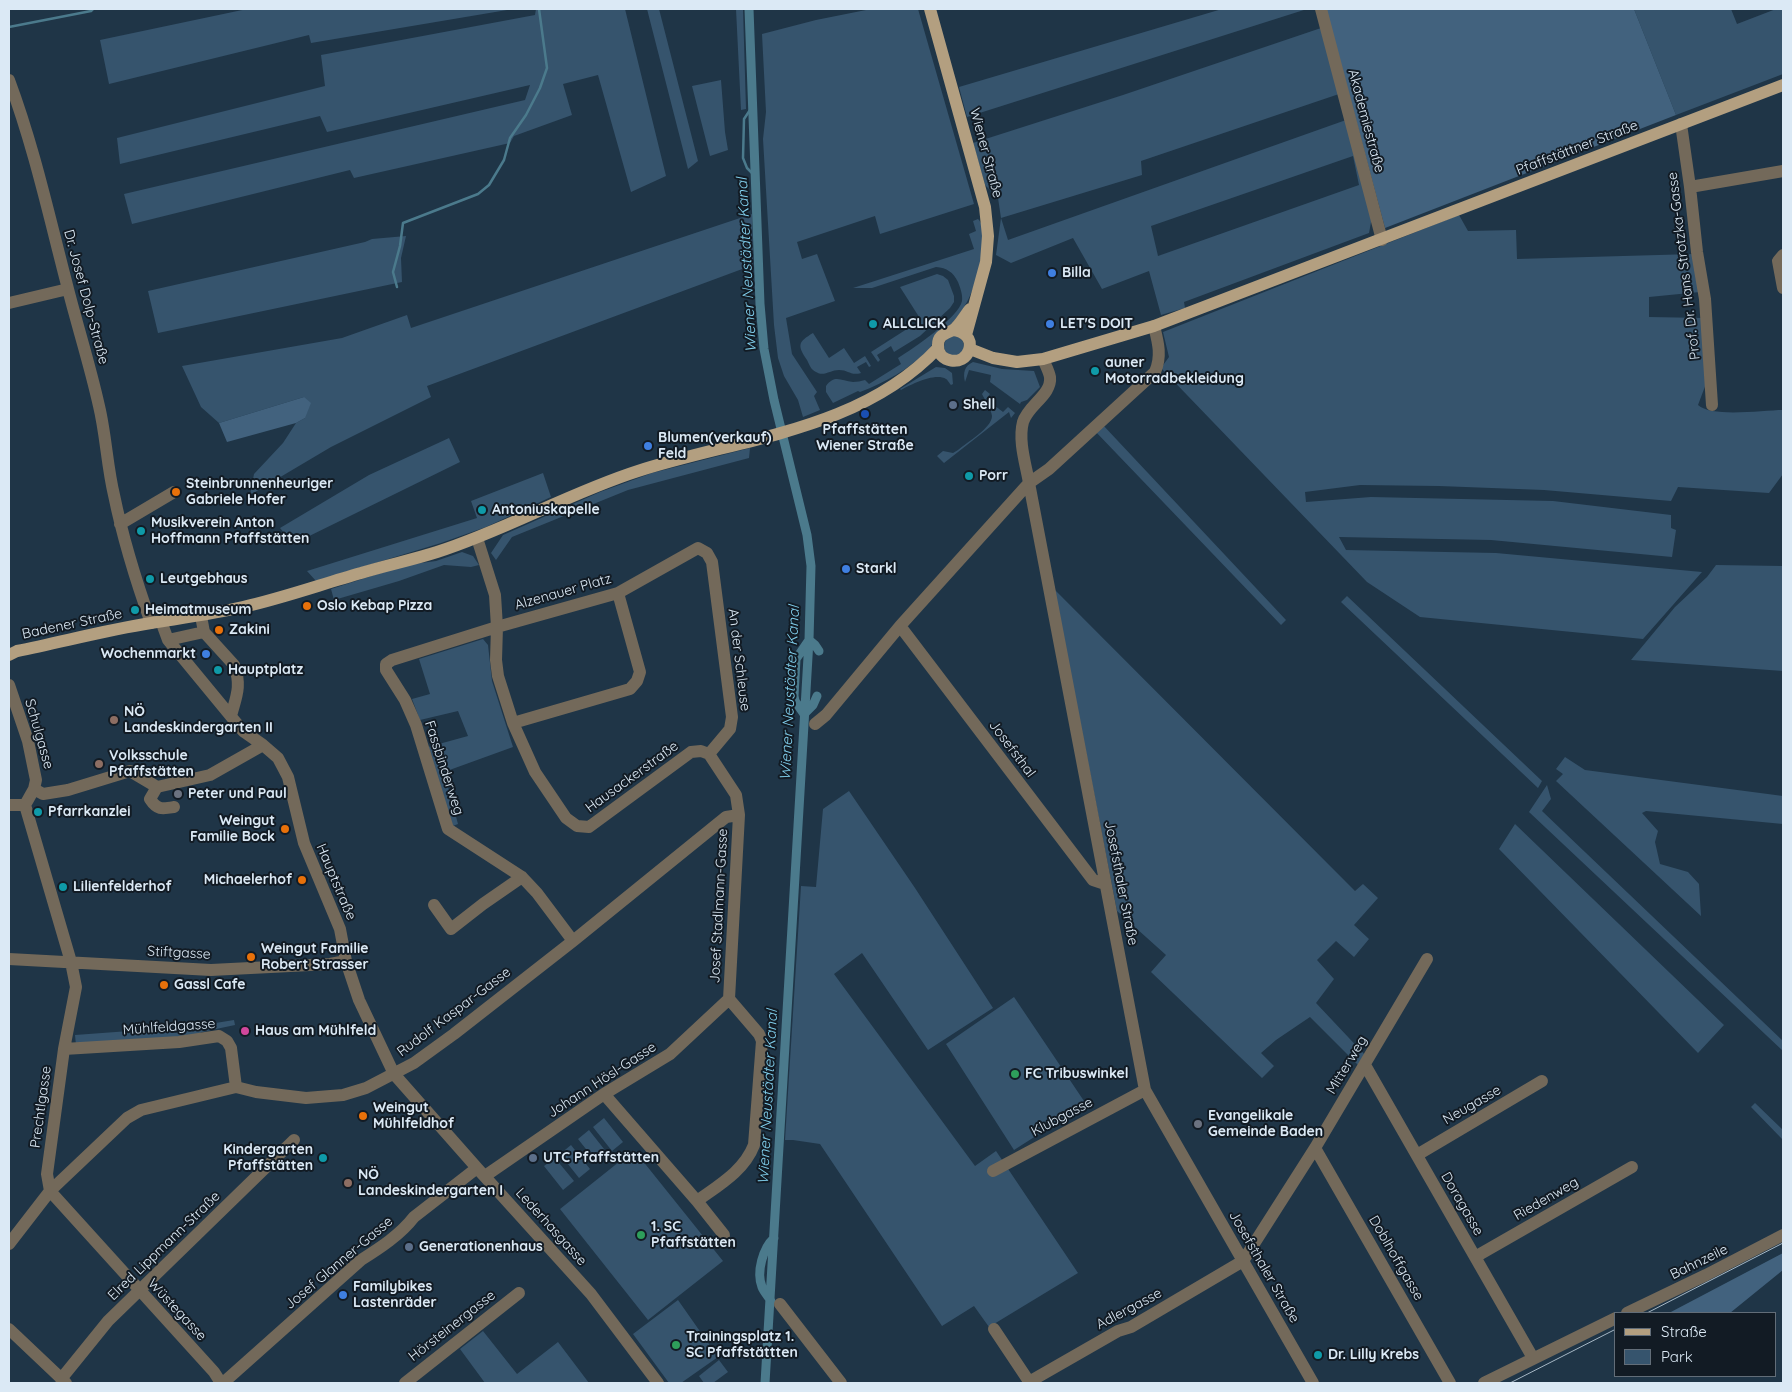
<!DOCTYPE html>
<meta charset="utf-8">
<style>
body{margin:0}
#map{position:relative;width:1792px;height:1392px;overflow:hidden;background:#1f3547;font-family:Quicksand,sans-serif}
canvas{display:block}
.frame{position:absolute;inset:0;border:10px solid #dbe9f5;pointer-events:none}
.legend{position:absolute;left:1614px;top:1312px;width:162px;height:65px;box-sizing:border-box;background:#121b24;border:1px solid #626d78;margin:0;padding:6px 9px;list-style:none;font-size:15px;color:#dbe9f5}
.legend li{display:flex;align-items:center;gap:10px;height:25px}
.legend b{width:25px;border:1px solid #626d78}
</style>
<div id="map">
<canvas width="1792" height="1392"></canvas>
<div class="frame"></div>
<ul class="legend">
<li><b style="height:6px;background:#b39f80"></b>Straße</li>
<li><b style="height:14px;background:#36546d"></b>Park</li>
</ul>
</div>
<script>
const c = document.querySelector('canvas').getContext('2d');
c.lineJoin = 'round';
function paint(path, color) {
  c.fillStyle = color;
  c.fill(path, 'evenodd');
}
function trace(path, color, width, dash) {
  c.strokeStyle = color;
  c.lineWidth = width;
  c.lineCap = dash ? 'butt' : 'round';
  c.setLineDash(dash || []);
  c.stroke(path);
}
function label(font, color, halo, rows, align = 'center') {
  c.font = font + ' Quicksand,sans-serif';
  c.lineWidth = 4;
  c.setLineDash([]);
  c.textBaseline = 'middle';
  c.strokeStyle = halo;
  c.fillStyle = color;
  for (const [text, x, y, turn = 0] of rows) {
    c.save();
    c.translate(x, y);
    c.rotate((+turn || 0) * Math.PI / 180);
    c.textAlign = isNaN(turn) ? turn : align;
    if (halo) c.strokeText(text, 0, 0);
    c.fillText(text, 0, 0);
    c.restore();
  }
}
paint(new Path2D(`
 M 247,9 L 513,9 L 311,43 L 309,35 L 109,84 L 100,40 Z
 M 536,9 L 625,9 L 666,176 L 631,192 L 598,75 L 563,84 L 572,115 L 514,136 L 510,143 L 354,178 L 350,170 L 132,224 L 124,194 L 525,100 L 530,85 L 327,132 L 320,116 L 120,164 L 117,138 L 325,86 L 321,55 L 535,15 Z
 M 647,9 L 659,9 L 698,161 L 688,169 Z
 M 736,9 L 743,9 L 746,109 L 741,110 Z
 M 871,9 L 918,9 L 974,204 L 880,234 L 875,216 L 797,242 L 802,259 L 817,254 L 835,301 L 786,318 L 792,354 L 817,392 L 814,396 L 820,410 L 803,417 L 798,400 L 784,376 L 778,358 L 774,325 L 763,139 L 766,112 L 762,34 L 816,20 Z
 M 1222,9 L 1307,9 L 967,117 L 959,87 Z
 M 1634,9 L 1731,9 L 1737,24 L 1776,9 L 1783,9 L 1783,74 L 1676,115 Z
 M 1321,28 L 1339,94 L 1141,161 L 1142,175 L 1001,218 L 1008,240 L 1346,120 L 1372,217 L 1369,233 L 1184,302 L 1185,308 L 1161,315 L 1149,271 L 1102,289 L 1073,238 L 1011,263 L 996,255 L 1001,218 L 998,198 L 985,185 L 973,143 L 1123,95 ZM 1353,156 L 1359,185 L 1158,256 L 1151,226 Z
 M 721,80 L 725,132 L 728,150 L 710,156 L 692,86 Z
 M 752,214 L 753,265 L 427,386 L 431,397 L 331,447 L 250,495 L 254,474 L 283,443 L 296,423 L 305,418 L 304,397 L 219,423 L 201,407 L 182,366 L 342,338 L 407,315 L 411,328 Z
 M 1459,215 L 1468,231 L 1516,230 L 1517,259 L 1694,254 L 1700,292 L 1649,297 L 1649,317 L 1705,318 L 1715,360 L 1698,405 C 1712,418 1763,410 1783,410 L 1783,474 L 1769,493 L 1678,487 L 1671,501 L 1544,490 L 1439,486 L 1360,485 L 1305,492 L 1306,502 L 1371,497 L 1553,501 L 1671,515 L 1671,528 L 1676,530 L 1672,557 L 1491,540 L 1339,537 L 1346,550 L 1496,553 L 1702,572 L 1643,639 L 1420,617 L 1367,582 L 1161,368 L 1169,357 L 1163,332 Z
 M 978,219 C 986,227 983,243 982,252 C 978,278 971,302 953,322 C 948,328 941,332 936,338 C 933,341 932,347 928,350 C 908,370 886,382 860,392 L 858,391 L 833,403 L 826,392 L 826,386 C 835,374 841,381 853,382 C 857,382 861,381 865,380 L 869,384 L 901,364 L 898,358 C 913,349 959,317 962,301 C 963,295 960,287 958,282 C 953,272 947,268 936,267 L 872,288 L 853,288 L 974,249 L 969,234 L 976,231 L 973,221 Z
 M 406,236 L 401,258 L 402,282 L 158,333 L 148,291 L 365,242 L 372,239 Z
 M 937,274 L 943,276 L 948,280 L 954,296 L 954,302 L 950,308 L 920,336 L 894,352 L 891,346 L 877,355 L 880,360 L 878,362 L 871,352 L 921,320 L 900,287 Z
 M 813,333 L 829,358 L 844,348 L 854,363 L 865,356 L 871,366 L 869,367 L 866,362 L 857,367 L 861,373 C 850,376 849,370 839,370 C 830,370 824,377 816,372 C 811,370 809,364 807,360 C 797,345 798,342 813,333 Z
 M944 346a10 10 0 1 1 20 0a10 10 0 1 1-20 0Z
 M 973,362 L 1002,369 L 1034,371 L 1040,387 L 1027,400 L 1021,402 L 1020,404 L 990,382 L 991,375 L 969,370 L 965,382 C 963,373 964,366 973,362 Z
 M 936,367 L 945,368 L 952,373 L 953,384 L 951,385 C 950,384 947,379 946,379 C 935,372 910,385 901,390 L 900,389 Z
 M 985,390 L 990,394 L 986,399 L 1003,412 L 1008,407 L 1015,413 L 1011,418 L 1009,412 L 944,463 L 937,456 L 943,451 L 953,453 L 958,450 C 967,442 992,428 992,416 C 991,409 985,400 982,394 Z
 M 1102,424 L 1286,620 L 1281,625 L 1094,430 Z
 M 449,438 L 460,462 L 293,544 L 280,528 L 369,475 Z
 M 750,448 L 749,458 L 628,490 L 512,537 L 496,560 L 491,553 L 503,535 L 600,492 L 652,473 Z
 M 543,473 L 551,497 L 486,527 L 441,543 L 316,581 L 307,571 L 477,518 L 471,501 Z
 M 462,552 L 473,556 L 479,565 L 471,567 L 444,565 L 399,581 L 334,600 L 331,589 L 406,565 L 436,561 Z
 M 1716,565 L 1783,566 L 1783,671 L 1631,660 L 1675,607 L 1707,577 Z
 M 1054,589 L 1355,891 L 1363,884 L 1378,898 L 1354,925 L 1369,939 L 1354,957 L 1336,941 L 1317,960 L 1334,979 L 1316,1003 L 1365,1055 L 1358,1065 L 1310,1017 L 1276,1040 L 1261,1053 L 1274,1066 L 1262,1078 L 1151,972 L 1166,955 L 1117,911 Z
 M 1347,596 L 1542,781 L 1538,788 L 1341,602 Z
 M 483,639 L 488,645 L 492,681 L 513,747 L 444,772 L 458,824 L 450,827 L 428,747 L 468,736 L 458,711 L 420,720 L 412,699 L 430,694 L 419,659 Z
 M 1565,757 L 1585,770 L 1783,796 L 1783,824 L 1646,811 L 1642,813 L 1658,831 L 1655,842 L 1660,864 L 1688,872 L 1699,884 L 1701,916 L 1556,781 L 1563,774 L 1556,769 Z
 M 1547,785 L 1551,799 L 1542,811 L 1783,1041 L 1783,1051 L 1529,812 Z
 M 849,791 L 915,888 L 993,1008 L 928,1050 L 862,953 L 834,974 L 975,1166 L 996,1151 L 1078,1273 L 989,1327 L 974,1306 L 942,1326 L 820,1144 L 793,1140 L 785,1140 L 801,886 L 816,887 L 823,809 Z
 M 1515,824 L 1724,1025 L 1698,1053 L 1499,849 Z
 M 1014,997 L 1086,1104 L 1014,1150 L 946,1044 Z
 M 234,1020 L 235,1025 L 202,1032 L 192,1037 L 76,1045 L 75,1035 L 197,1026 Z
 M 1755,1103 L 1783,1130 L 1783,1140 L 1751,1107 Z
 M 604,1118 L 623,1142 L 612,1151 L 593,1127 Z
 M 589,1130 L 608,1154 L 597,1163 L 578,1139 Z
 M 571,1145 L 590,1169 L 579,1178 L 560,1154 Z
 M 634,1150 L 723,1261 L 648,1320 L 560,1209 Z
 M 555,1158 L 574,1181 L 563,1190 L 544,1166 Z
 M 678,1300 L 718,1357 L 681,1383 L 669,1383 L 633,1334 Z
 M 483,1331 L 517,1374 L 558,1342 L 589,1383 L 485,1383 L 460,1349 Z
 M 719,1360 L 728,1372 L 713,1383 L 704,1383 L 699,1376 Z`), '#36546d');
paint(new Path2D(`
 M 1326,9 L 1634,9 L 1676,115 L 1385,228 Z
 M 304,397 L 311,403 L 305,418 L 296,423 L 227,442 L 219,423 Z
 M 1783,1253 L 1783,1270 L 1730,1313 L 1669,1313 Z`), '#42627e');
trace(new Path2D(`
 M 9,27 L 91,11 L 93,9
 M 752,107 L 744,119 L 743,158 L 747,168 L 755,176
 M 397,287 L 393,272 L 400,246 L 403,223 L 478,194 L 489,185 L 504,160 L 510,138 L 526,115 L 540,88 L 547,68 L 539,9`), '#4b7a8c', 2.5);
trace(new Path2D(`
 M 749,9 L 760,304 L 764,349 L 774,400 L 807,535 L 811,566 L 809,640 L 765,1383
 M 817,696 L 813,705 L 804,714 L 795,701 L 794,696 L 796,659 L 809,640 L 815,645 L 819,651
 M 771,1301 C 768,1296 764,1292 762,1287 C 756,1272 763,1248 774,1238`), '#4b7a8c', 9);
trace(new Path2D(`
 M 1321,9 L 1382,240
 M 9,80 C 34,147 49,216 67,285 C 77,325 90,365 99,406 C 106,435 107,466 114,495 C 123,539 136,581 151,623
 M 1681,124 L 1690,187 L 1697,252 L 1705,299 L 1712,405
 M 1690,187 L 1783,171
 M 1783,255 L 1778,261 L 1783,288
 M 9,303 L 68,289
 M 1043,359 C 1045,364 1049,371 1050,377 C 1052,395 1028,405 1023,422 C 1018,441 1026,465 1029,483 L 1145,1090 L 1313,1383
 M 120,524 L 174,492
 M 477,538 L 495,595 L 497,627 L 496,660 L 498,676 L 513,723 L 535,772 L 566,818 L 577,826 L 589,827 L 691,752 L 701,751 L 709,754 L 736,795 L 739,815 L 729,999 L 759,1034 L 762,1041 L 754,1145 C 744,1171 719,1185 697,1201
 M 201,616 L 204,632 L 234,665 C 242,686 236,697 231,716
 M 161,621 L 168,640 L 243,731 L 263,745 L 278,758 L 288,777 L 304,843 L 340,929 L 346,961 L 359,1000 L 394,1074 L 477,1168 L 591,1294 L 658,1383
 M 900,626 L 1093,880 L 1105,884
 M 168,640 L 204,632
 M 9,685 L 28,741 L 36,780 L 34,789 L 25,805 L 71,962 L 76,987 L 64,1049 L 47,1174 L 50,1191
 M 513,723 L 630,689 L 637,681 L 640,672 L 618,593
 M 815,724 L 826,715 L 900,626 L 1029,483 L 1049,469 L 1155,372 C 1162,356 1158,342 1154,326
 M 157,787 L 210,775 L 263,745
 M 34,789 L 43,794 L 68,790 L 130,771 L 157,787 L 150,799 C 157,810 162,809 174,807
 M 9,805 L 25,805
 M 434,905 L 451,929 L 483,904 L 522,877
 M 573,941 L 537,893 L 522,877 L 448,829 L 416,725 L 405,700 L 386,670 L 386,664 L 392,660 L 497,627 L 618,593 L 698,548 L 707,553 L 712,562 L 732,717 L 730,729 L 709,754
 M 9,959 L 211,970 L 330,964 L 346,961
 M 64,1049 L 179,1042 L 219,1036 L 227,1041 L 231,1048 L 236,1087
 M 1365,1065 L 1533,1358
 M 604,1094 L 697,1201 L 724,1235
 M 1315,1148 L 1450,1383
 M 1417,1155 L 1542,1081
 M 993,1171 L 1145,1090
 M 485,1176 L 604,1094 L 670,1054 L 729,999
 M 50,1191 L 214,1372 L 221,1383
 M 9,1244 L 50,1191 L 127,1118 L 141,1110 L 236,1087 L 256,1092 L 306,1098 L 343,1095 L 366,1088 L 414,1063 L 454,1034 L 573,941 L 726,817 L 739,815
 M 1475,1257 L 1632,1167
 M 780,1304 L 841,1383
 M 1627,1313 L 1706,1275 L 1783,1235
 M 9,1329 L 66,1383
 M 994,1329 L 1030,1383
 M 61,1379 L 108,1321 L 294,1140
 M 1029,1382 L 1118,1331 L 1131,1327 L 1243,1261 L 1315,1148 L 1427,959
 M 223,1383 L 361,1260 C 380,1248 400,1235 414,1217 L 477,1168
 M 405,1383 L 519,1293
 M 1484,1383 L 1616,1318`), '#73695a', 12);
trace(new Path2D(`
 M 930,9 L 985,207 L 988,236 L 986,262 L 966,335
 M 953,330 C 963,331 973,338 969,350 C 964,367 937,363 938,345 C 938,335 945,334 953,330 C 959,326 965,315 970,309
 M 970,349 L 993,358 L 1017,362 L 1043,359 L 1154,326 L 1783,85
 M 9,655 L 17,651 C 62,642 106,630 151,623 C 182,618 213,614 243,607 C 283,598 322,584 361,573 C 387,565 412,560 437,552 C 506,530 569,493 638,471 C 740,438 860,431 938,348`), '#b39f80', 12);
trace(new Path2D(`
 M 1647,1313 L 1783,1243
 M 1510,1383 L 1616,1329`), '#a6b7c4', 1);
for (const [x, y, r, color] of [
 [1052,273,5,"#3f7fe0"],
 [873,324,5,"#0f9aa8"],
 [1050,324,5,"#3f7fe0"],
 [1095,371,5,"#0f9aa8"],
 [953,405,5,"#5c6f8a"],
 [865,414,5,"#1a4fb4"],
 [648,446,5,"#3f7fe0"],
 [969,476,5,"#0f9aa8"],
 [176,492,5,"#e8710a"],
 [482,510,5,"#0f9aa8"],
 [141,531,5,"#0f9aa8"],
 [846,569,5,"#3f7fe0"],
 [150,579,5,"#0f9aa8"],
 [307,606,5,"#e8710a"],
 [135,610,5,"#0f9aa8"],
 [219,630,5,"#e8710a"],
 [206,654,5,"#3f7fe0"],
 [218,670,5,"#0f9aa8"],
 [114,720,5,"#8d6e63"],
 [99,764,5,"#8d6e63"],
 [178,794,5,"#6b7280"],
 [38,812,5,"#0f9aa8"],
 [285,829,5,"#e8710a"],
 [302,880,5,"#e8710a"],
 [63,887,5,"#0f9aa8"],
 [251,957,5,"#e8710a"],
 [164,985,5,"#e8710a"],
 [245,1031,5,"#d1479c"],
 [1015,1074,5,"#2e9e5b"],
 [363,1116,5,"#e8710a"],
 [1198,1124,5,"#6b7280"],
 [323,1158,5,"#0f9aa8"],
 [533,1158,5,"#5c6f8a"],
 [348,1183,5,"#8d6e63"],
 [641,1235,5,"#2e9e5b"],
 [409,1247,5,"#5c6f8a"],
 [343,1295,5,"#3f7fe0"],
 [676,1345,5,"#2e9e5b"],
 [1318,1355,5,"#0f9aa8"]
]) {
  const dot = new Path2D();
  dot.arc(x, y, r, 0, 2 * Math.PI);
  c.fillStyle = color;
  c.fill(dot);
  trace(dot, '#121b24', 2);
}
label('14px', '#dbe9f5', '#121b24', [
 ["Akademiestraße",1366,121,75],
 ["Pfaffstättner Straße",1577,148,-21],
 ["Wiener Straße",986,153,75],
 ["Prof. Dr. Hans Strotzka-Gasse",1684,266,-97],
 ["Dr. Josef Dolp-Straße",86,297,75],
 ["Alzenauer Platz",563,592,-16],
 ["Badener Straße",72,624,-12],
 ["An der Schleuse",739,660,83],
 ["Schulgasse",39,734,74],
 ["Josefsthal",1012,749,53],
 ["Fassbinderweg",444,768,72],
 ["Hausackerstraße",632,777,-36],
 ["Hauptstraße",336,882,67],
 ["Josefsthaler Straße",1121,883,79],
 ["Josef Stadlmann-Gasse",719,906,-87],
 ["Stiftgasse",179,953,3],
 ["Rudolf Kaspar-Gasse",454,1012,-37],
 ["Mühlfeldgasse",169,1027,-4],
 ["Mitterweg",1347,1065,-59],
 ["Johann Hösl-Gasse",602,1080,-33],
 ["Neugasse",1472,1105,-30],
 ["Prechtlgasse",41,1107,-82],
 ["Klubgasse",1062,1117,-28],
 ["Riedenweg",1546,1199,-30],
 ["Doragasse",1462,1204,60],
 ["Lederhasgasse",551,1227,48],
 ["Elred Lippmann-Straße",164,1246,-44],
 ["Doblhoffgasse",1396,1258,60],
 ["Bahnzeile",1699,1262,-26],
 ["Josef Glanner-Gasse",339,1263,-40],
 ["Josefsthaler Straße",1264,1267,60],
 ["Adlergasse",1129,1309,-28],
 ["Wüstegasse",177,1310,47],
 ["Hörsteinergasse",452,1326,-38]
]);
label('bold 14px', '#dbe9f5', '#121b24', [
 ["Billa",1062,273],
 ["ALLCLICK",883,324],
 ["LET'S DOIT",1060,324],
 ["auner",1105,363],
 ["Motorradbekleidung",1105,379],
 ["Shell",963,405],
 ["Pfaffstätten",865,430,"center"],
 ["Wiener Straße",865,446,"center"],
 ["Blumen(verkauf)",658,438],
 ["Feld",658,454],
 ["Porr",979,476],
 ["Steinbrunnenheuriger",186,484],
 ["Gabriele Hofer",186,500],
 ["Antoniuskapelle",492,510],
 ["Musikverein Anton",151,523],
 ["Hoffmann Pfaffstätten",151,539],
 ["Starkl",856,569],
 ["Leutgebhaus",160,579],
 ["Oslo Kebap Pizza",317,606],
 ["Heimatmuseum",145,610],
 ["Zakini",229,630],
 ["Wochenmarkt",196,654,"right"],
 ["Hauptplatz",228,670],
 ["NÖ",124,712],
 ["Landeskindergarten II",124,728],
 ["Volksschule",109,756],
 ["Pfaffstätten",109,772],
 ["Peter und Paul",188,794],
 ["Pfarrkanzlei",48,812],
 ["Weingut",275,821,"right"],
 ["Familie Bock",275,837,"right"],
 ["Michaelerhof",292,880,"right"],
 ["Lilienfelderhof",73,887],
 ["Weingut Familie",261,949],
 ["Robert Strasser",261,965],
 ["Gassl Cafe",174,985],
 ["Haus am Mühlfeld",255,1031],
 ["FC Tribuswinkel",1025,1074],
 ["Weingut",373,1108],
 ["Mühlfeldhof",373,1124],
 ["Evangelikale",1208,1116],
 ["Gemeinde Baden",1208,1132],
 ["Kindergarten",313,1150,"right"],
 ["Pfaffstätten",313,1166,"right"],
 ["UTC Pfaffstätten",543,1158],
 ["NÖ",358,1175],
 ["Landeskindergarten I",358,1191],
 ["1. SC",651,1227],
 ["Pfaffstätten",651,1243],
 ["Generationenhaus",419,1247],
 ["Familybikes",353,1287],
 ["Lastenräder",353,1303],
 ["Trainingsplatz 1.",686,1337],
 ["SC Pfaffstättten",686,1353],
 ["Dr. Lilly Krebs",1328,1355]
], 'left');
label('italic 15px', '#82d1ef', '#121b24', [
 ["Wiener Neustädter Kanal",747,265,-93],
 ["Wiener Neustädter Kanal",790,693,-87],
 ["Wiener Neustädter Kanal",768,1097,-87]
]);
</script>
